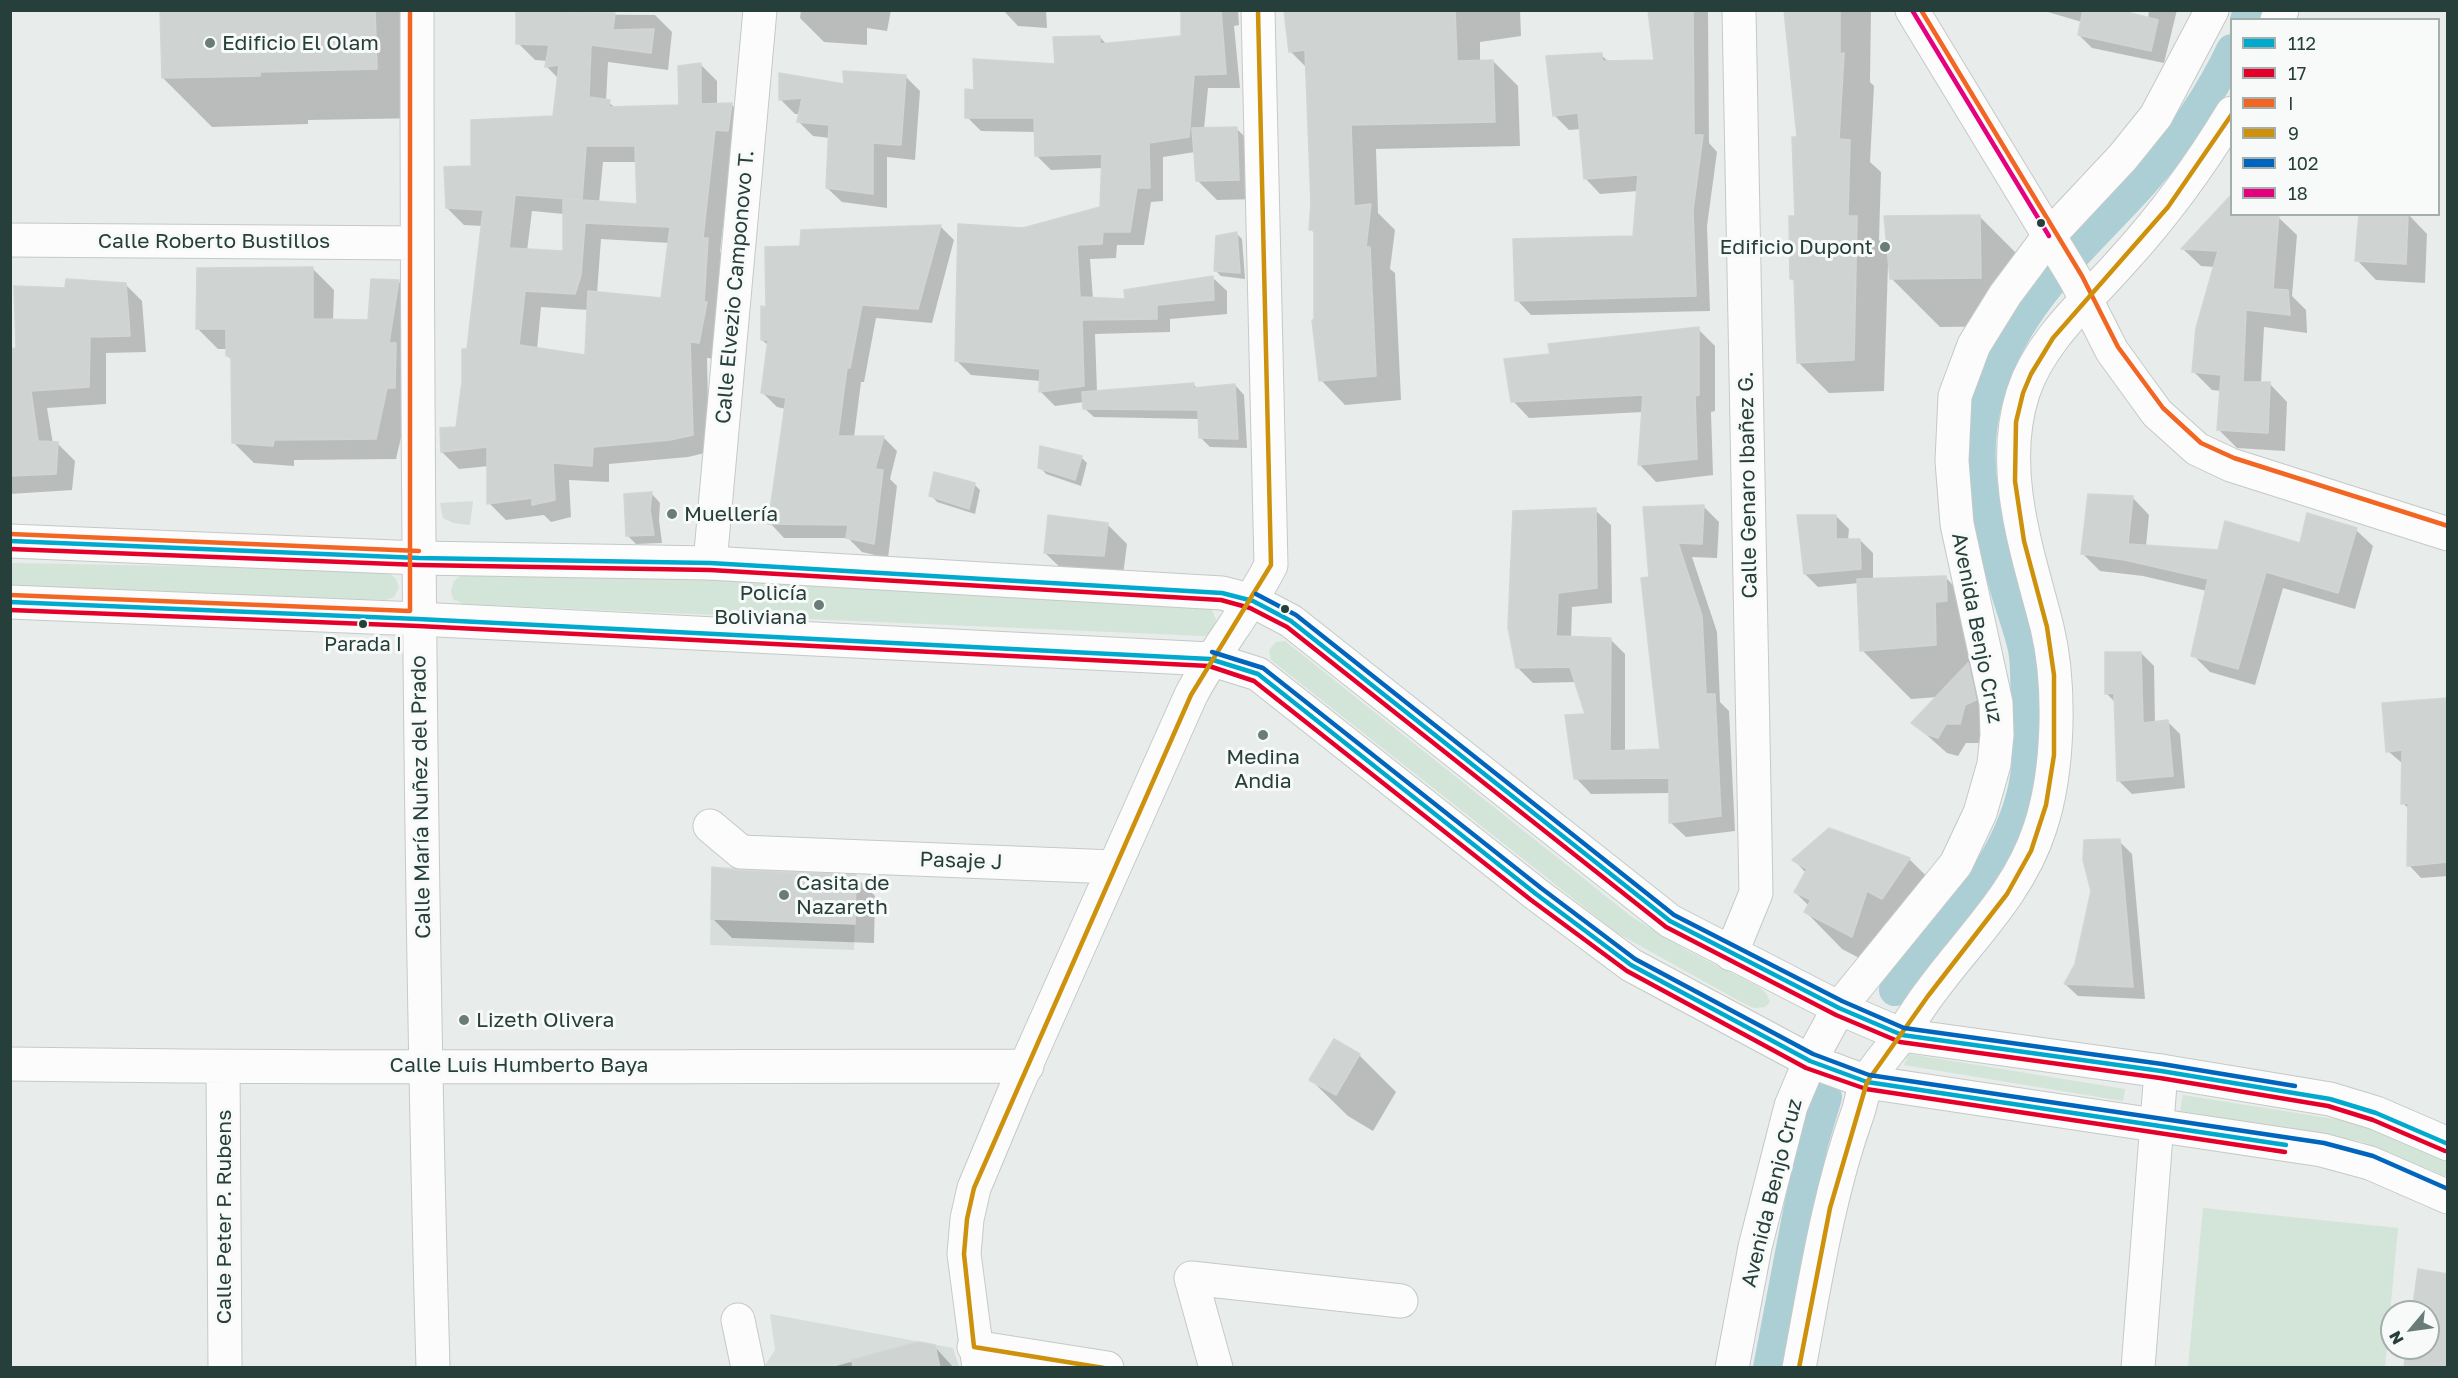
<!DOCTYPE html>
<meta charset="utf-8">
<style>
body{margin:0}
#map{position:relative;width:2458px;height:1378px;overflow:hidden;background:#e8ecea;font-family:"Golos Text",sans-serif}
canvas{display:block}
.frame{position:absolute;inset:0;border:12px solid #263f3a;pointer-events:none}
.legend{position:absolute;left:2230px;top:18px;width:210px;height:198px;box-sizing:border-box;background:#f7faf9;border:2px solid #a3afad;margin:0;padding:8px 10px;list-style:none;font-size:18px;color:#263f3a}
.legend li{display:flex;align-items:center;gap:12px;height:30px}
.legend b{width:30px;border:2px solid #a3afad}
.north{position:absolute;left:2380px;top:1300px;width:60px;height:60px;box-sizing:border-box;background:#f7faf9;border:2px solid #a3afad;border-radius:50%;rotate:241deg;font-size:16px;font-weight:700;line-height:24px;text-align:center;color:#263f3a}
.north::after{content:'';display:block;margin:auto;width:21px;height:27px;background:#6a7c78;clip-path:polygon(50% 0,100% 100%,50% 72%,0 100%)}
</style>
<div id="map">
<canvas width="2458" height="1378"></canvas>
<div class="frame"></div>
<ul class="legend">
<li><b style="height:8px;background:#00a9ce"></b>112</li>
<li><b style="height:8px;background:#e4002b"></b>17</li>
<li><b style="height:8px;background:#f26522"></b>I</li>
<li><b style="height:8px;background:#cd910c"></b>9</li>
<li><b style="height:8px;background:#0065bd"></b>102</li>
<li><b style="height:8px;background:#e5007d"></b>18</li>
</ul>
<div class="north">N</div>
</div>
<script>
const c = document.querySelector('canvas').getContext('2d');
c.lineJoin = 'round';
function paint(path, color) {
  c.fillStyle = color;
  c.fill(path, 'evenodd');
}
function trace(path, color, width, dash) {
  c.strokeStyle = color;
  c.lineWidth = width;
  c.lineCap = dash ? 'butt' : 'round';
  c.setLineDash(dash || []);
  c.stroke(path);
}
function label(font, color, halo, rows, align = 'center') {
  c.font = font + ' "Golos Text",sans-serif';
  c.lineWidth = 6;
  c.setLineDash([]);
  c.textBaseline = 'middle';
  c.strokeStyle = halo;
  c.fillStyle = color;
  for (const [text, x, y, turn = 0] of rows) {
    c.save();
    c.translate(x, y);
    c.rotate((+turn || 0) * Math.PI / 180);
    c.textAlign = isNaN(turn) ? turn : align;
    if (halo) c.strokeText(text, 0, 0);
    c.fillText(text, 0, 0);
    c.restore();
  }
}
paint(new Path2D(`
 M 473,501 L 470,525 L 453,523 L 443,518 L 440,503 Z
 M 712,867 L 856,872 L 854,950 L 710,945 Z
 M 770,1314 L 953,1348 L 959,1367 L 763,1368 L 775,1350 Z`), '#d6ddda');
paint(new Path2D(`
 M 11,563 L 386,570 L 396,579 L 399,588 L 394,597 L 386,600 L 11,589 Z
 M 462,574 L 700,579 L 1201,607 L 1212,610 L 1216,620 L 1211,632 L 1204,636 L 463,604 L 453,599 L 451,591 L 454,581 Z
 M 1285,641 L 1632,917 L 1686,950 L 1759,987 L 1766,993 L 1770,1002 L 1765,1007 L 1754,1008 L 1743,1003 L 1617,933 L 1271,660 L 1269,650 L 1276,642 Z
 M 1909,1054 L 2125,1089 L 2123,1101 L 1904,1065 Z
 M 2183,1095 L 2347,1121 L 2392,1135 L 2447,1157 L 2447,1177 L 2360,1141 L 2180,1111 Z
 M 2203,1208 L 2398,1228 L 2385,1367 L 2188,1367 Z`), '#d3e4d8');
paint(new Path2D(`
 M 161,10 L 409,10 L 425,118 L 308,120 L 308,124 L 212,127 L 163,78 Z
 M 801,10 L 891,10 L 887,31 L 867,28 L 867,45 L 824,42 L 800,18 Z
 M 1003,10 L 1046,10 L 1047,28 L 1018,26 Z
 M 1183,10 L 1238,10 L 1239,25 L 1234,26 L 1240,88 L 1208,88 L 1204,129 L 1236,128 L 1256,148 L 1258,199 L 1217,200 L 1198,181 L 1195,152 L 1163,157 L 1163,201 L 1151,202 L 1144,245 L 1117,245 L 1116,258 L 1090,259 L 1093,299 L 1126,300 L 1212,277 L 1227,291 L 1227,314 L 1170,319 L 1170,332 L 1095,334 L 1097,392 L 1193,384 L 1198,389 L 1235,385 L 1244,395 L 1247,448 L 1210,447 L 1200,437 L 1200,419 L 1094,417 L 1084,408 L 1084,402 L 1055,406 L 1041,392 L 1041,381 L 971,375 L 956,360 L 1023,229 L 1102,208 L 1103,168 L 1051,170 L 1037,156 L 1036,132 L 981,131 L 967,117 L 975,91 L 1056,66 L 1100,37 L 1107,45 L 1183,37 Z
 M 1303,10 L 1520,10 L 1521,36 L 1480,42 L 1480,62 L 1493,61 L 1518,86 L 1520,146 L 1376,149 L 1378,213 L 1395,230 L 1390,269 L 1395,273 L 1401,400 L 1345,405 L 1321,380 L 1316,321 L 1315,234 L 1311,229 L 1312,203 L 1307,68 L 1290,51 Z
 M 1650,10 L 1708,10 L 1709,143 L 1717,152 L 1707,226 L 1710,311 L 1531,315 L 1517,300 L 1634,237 L 1638,191 L 1600,194 L 1586,179 L 1581,129 L 1569,130 L 1554,115 L 1601,55 L 1609,62 L 1655,62 Z
 M 1786,10 L 1871,10 L 1870,82 L 1874,86 L 1870,162 L 1881,172 L 1879,240 L 1888,249 L 1980,217 L 2029,266 L 2029,326 L 1940,327 L 1891,278 L 1890,265 L 1888,265 L 1884,391 L 1829,393 L 1798,362 L 1796,283 L 1791,278 L 1799,139 Z
 M 2041,10 L 2113,10 L 2148,19 L 2149,10 L 2177,10 L 2164,63 L 2092,48 L 2079,35 L 2082,22 Z
 M 518,14 L 655,15 L 672,32 L 668,70 L 608,62 L 606,101 L 616,108 L 681,106 L 700,64 L 717,81 L 717,105 L 732,105 L 749,122 L 732,147 L 720,252 L 725,257 L 716,359 L 707,358 L 709,452 L 688,457 L 609,464 L 609,482 L 569,480 L 571,517 L 551,522 L 544,515 L 506,520 L 489,503 L 489,466 L 459,469 L 442,452 L 457,429 L 483,226 L 464,225 L 447,208 L 473,167 L 473,120 L 555,117 L 559,79 L 546,66 L 547,61 L 535,60 L 518,43 ZM 603,162 L 637,162 L 639,205 L 599,203 ZM 532,211 L 564,214 L 565,253 L 527,251 ZM 601,239 L 670,243 L 662,300 L 597,293 ZM 541,307 L 589,310 L 586,357 L 537,349 Z
 M 906,77 L 920,91 L 915,160 L 887,157 L 887,208 L 842,202 L 827,188 L 830,138 L 813,136 L 798,121 L 800,114 L 795,114 L 780,99 Z
 M 2232,214 L 2278,217 L 2297,235 L 2292,296 L 2306,310 L 2307,333 L 2264,327 L 2261,383 L 2269,383 L 2287,402 L 2285,451 L 2237,448 L 2218,429 L 2221,391 L 2212,390 L 2194,372 L 2215,267 L 2201,266 L 2183,249 Z
 M 2360,214 L 2408,214 L 2427,234 L 2425,283 L 2376,280 L 2357,260 Z
 M 940,226 L 954,240 L 932,323 L 876,318 L 864,382 L 861,382 L 854,437 L 883,437 L 897,451 L 890,479 L 897,486 L 888,558 L 862,552 L 848,538 L 784,538 L 770,523 L 786,409 L 777,407 L 763,393 L 769,346 L 762,340 L 768,309 L 801,247 Z
 M 1236,233 L 1242,239 L 1245,279 L 1221,276 L 1215,270 Z
 M 313,269 L 334,290 L 333,321 L 370,322 L 398,281 L 419,302 L 408,408 L 396,459 L 294,460 L 294,466 L 254,463 L 233,442 L 233,361 L 227,355 L 227,349 L 218,349 L 197,328 Z
 M 125,284 L 142,301 L 146,352 L 106,353 L 106,404 L 47,408 L 53,444 L 58,444 L 75,461 L 72,490 L 10,494 L 10,366 L 67,289 Z
 M 1698,329 L 1715,346 L 1715,411 L 1711,412 L 1713,475 L 1656,482 L 1640,465 L 1643,412 L 1529,418 L 1513,401 L 1551,355 Z
 M 1081,457 L 1087,463 L 1081,486 L 1046,474 L 1040,467 Z
 M 974,484 L 980,490 L 975,514 L 937,502 L 931,495 Z
 M 652,494 L 660,503 L 659,520 L 662,543 L 636,544 L 627,535 Z
 M 2133,498 L 2149,515 L 2146,546 L 2220,551 L 2301,545 L 2356,530 L 2373,546 L 2355,609 L 2283,588 L 2255,685 L 2210,672 L 2193,655 L 2207,591 L 2143,576 L 2100,571 L 2083,554 Z
 M 1704,507 L 1719,522 L 1717,558 L 1692,557 L 1717,632 L 1720,702 L 1729,711 L 1735,831 L 1686,837 L 1670,822 L 1670,793 L 1591,794 L 1576,778 L 1587,715 L 1576,682 L 1533,683 L 1518,668 L 1595,510 L 1611,525 L 1612,603 L 1572,607 L 1571,638 L 1610,639 L 1625,654 L 1625,752 L 1662,751 L 1651,578 Z
 M 1836,516 L 1849,529 L 1848,540 L 1860,540 L 1873,553 L 1873,580 L 1945,577 L 1994,626 L 1980,743 L 1966,743 L 1958,756 L 1947,753 L 1913,723 L 1938,697 L 1911,699 L 1862,650 L 1859,583 L 1818,587 L 1805,574 Z
 M 1108,525 L 1127,544 L 1123,575 L 1065,572 L 1045,553 Z
 M 2141,653 L 2154,666 L 2155,723 L 2167,721 L 2180,734 L 2185,788 L 2132,794 L 2119,781 L 2116,703 L 2107,694 L 2107,654 Z
 M 2448,699 L 2448,876 L 2421,878 L 2409,865 L 2410,810 L 2403,803 L 2403,764 L 2388,751 Z
 M 2119,841 L 2132,854 L 2145,999 L 2078,996 L 2065,984 L 2076,964 Z
 M 1909,859 L 1946,895 L 1888,973 L 1842,949 L 1806,912 L 1809,906 L 1795,892 L 1806,873 L 1794,860 Z
 M 740,872 L 856,877 L 875,896 L 874,943 L 732,938 L 712,918 Z
 M 1359,1055 L 1396,1092 L 1373,1131 L 1348,1116 L 1311,1080 Z
 M 919,1343 L 934,1346 L 954,1368 L 829,1368 Z`), '#0003');
trace(new Path2D(`
 M 2246,20 L 2250,10
 M 1895,990 C 1944,930 2007,867 2024,788 C 2030,762 2029,730 2027,703 C 2026,685 2027,666 2024,649 C 2019,627 2010,604 2004,582 C 1987,525 1970,462 1986,403 C 2012,305 2078,254 2142,183 C 2178,142 2209,99 2232,50
 M 1769,1368 L 1812,1144 L 1826,1097`), '#accfd6', 32);
const building = new Path2D(`
 M 160,10 L 375,10 L 377,69 L 260,72 L 260,76 L 162,78 Z
 M 1181,10 L 1221,10 L 1226,74 L 1194,75 L 1189,137 L 1149,143 L 1150,188 L 1137,188 L 1130,232 L 1103,232 L 1102,244 L 1077,245 L 1080,297 L 1125,299 L 1124,290 L 1213,276 L 1214,300 L 1157,305 L 1157,319 L 1082,320 L 1084,386 L 1039,392 L 1040,369 L 955,361 L 958,224 L 1023,228 L 1100,207 L 1102,154 L 1035,156 L 1034,118 L 965,118 L 965,89 L 974,90 L 973,59 L 1055,64 L 1053,37 L 1100,36 L 1100,44 L 1181,36 Z
 M 1284,10 L 1455,10 L 1457,61 L 1493,60 L 1495,122 L 1351,125 L 1354,206 L 1371,204 L 1366,247 L 1370,247 L 1376,376 L 1319,381 L 1312,320 L 1314,320 L 1314,230 L 1309,230 L 1311,203 L 1305,50 L 1289,52 Z
 M 1648,10 L 1693,10 L 1694,135 L 1703,135 L 1693,210 L 1696,296 L 1515,301 L 1513,239 L 1633,236 L 1638,175 L 1584,179 L 1578,113 L 1553,116 L 1546,56 L 1602,53 L 1602,61 L 1654,60 Z
 M 1784,10 L 1840,10 L 1840,54 L 1844,53 L 1839,139 L 1850,140 L 1848,216 L 1857,216 L 1854,360 L 1797,363 L 1794,279 L 1790,279 L 1789,216 L 1795,216 L 1792,137 L 1797,137 Z
 M 2083,10 L 2119,10 L 2158,20 L 2151,51 L 2078,35 Z
 M 516,12 L 615,13 L 613,30 L 654,29 L 651,53 L 591,45 L 589,97 L 610,100 L 609,107 L 679,105 L 678,66 L 701,63 L 701,104 L 732,103 L 728,131 L 715,130 L 703,238 L 708,238 L 704,302 L 707,302 L 699,343 L 690,342 L 693,435 L 670,440 L 593,447 L 592,466 L 553,463 L 555,500 L 532,505 L 532,498 L 487,504 L 487,447 L 441,452 L 440,428 L 456,427 L 462,382 L 462,349 L 467,349 L 483,210 L 446,208 L 444,167 L 471,166 L 471,120 L 553,116 L 559,65 L 545,67 L 549,45 L 516,44 ZM 586,146 L 635,146 L 637,204 L 582,200 ZM 515,195 L 582,200 L 563,200 L 563,251 L 509,248 ZM 585,223 L 670,227 L 661,298 L 588,291 L 585,355 L 519,345 L 525,291 L 575,294 L 581,275 Z
 M 843,71 L 906,75 L 901,145 L 873,143 L 873,194 L 826,188 L 829,125 L 797,122 L 802,98 L 779,100 L 779,73 L 844,84 Z
 M 1237,127 L 1239,180 L 1196,181 L 1192,128 Z
 M 2232,194 L 2232,214 L 2279,214 L 2273,289 L 2288,290 L 2290,315 L 2246,310 L 2243,382 L 2270,382 L 2268,433 L 2217,430 L 2221,375 L 2192,372 L 2196,328 L 2218,251 L 2181,249 Z
 M 2359,214 L 2408,214 L 2406,264 L 2355,261 Z
 M 1980,215 L 1981,278 L 1890,279 L 1884,216 Z
 M 941,225 L 918,309 L 862,305 L 850,368 L 847,368 L 838,436 L 884,436 L 875,469 L 883,470 L 874,544 L 846,538 L 848,525 L 768,524 L 786,398 L 761,393 L 768,340 L 761,340 L 761,306 L 766,307 L 765,247 L 800,246 L 801,230 Z
 M 1237,232 L 1240,273 L 1214,271 L 1216,236 Z
 M 313,267 L 313,319 L 368,320 L 371,279 L 399,280 L 389,343 L 396,343 L 395,388 L 387,388 L 376,439 L 274,440 L 273,446 L 232,443 L 231,356 L 226,356 L 226,329 L 196,329 L 197,268 Z
 M 66,279 L 126,283 L 130,336 L 90,337 L 89,387 L 31,391 L 38,441 L 58,442 L 56,474 L 10,476 L 10,349 L 16,348 L 14,286 L 65,288 Z
 M 1699,327 L 1699,395 L 1695,396 L 1697,459 L 1638,465 L 1643,395 L 1511,402 L 1504,359 L 1550,354 L 1548,344 Z
 M 1194,383 L 1193,388 L 1235,384 L 1238,439 L 1199,438 L 1198,410 L 1083,409 L 1082,392 Z
 M 1040,446 L 1082,456 L 1075,480 L 1038,468 Z
 M 934,472 L 975,483 L 969,509 L 929,496 Z
 M 652,492 L 650,510 L 654,535 L 626,536 L 624,494 Z
 M 2088,494 L 2133,496 L 2128,544 L 2218,550 L 2225,521 L 2300,543 L 2307,513 L 2357,528 L 2338,593 L 2266,572 L 2238,669 L 2191,656 L 2208,579 L 2125,560 L 2081,554 Z
 M 1704,505 L 1702,544 L 1678,543 L 1702,616 L 1706,694 L 1715,694 L 1721,816 L 1669,823 L 1669,778 L 1574,779 L 1565,715 L 1585,714 L 1570,667 L 1516,668 L 1508,627 L 1513,511 L 1596,508 L 1597,588 L 1558,593 L 1556,636 L 1611,638 L 1610,751 L 1660,749 L 1641,578 L 1649,577 L 1643,507 Z
 M 1048,515 L 1108,523 L 1104,556 L 1044,553 Z
 M 1797,515 L 1836,515 L 1836,539 L 1860,539 L 1861,569 L 1804,574 Z
 M 1946,576 L 1947,601 L 1935,602 L 1936,645 L 1860,651 L 1857,579 Z
 M 2105,652 L 2141,652 L 2143,723 L 2168,720 L 2173,776 L 2117,781 L 2114,693 L 2105,694 Z
 M 1968,663 L 1976,700 L 1965,705 L 1960,724 L 1946,724 L 1938,738 L 1926,734 L 1911,723 Z
 M 2448,698 L 2448,862 L 2407,866 L 2408,803 L 2401,804 L 2402,750 L 2386,752 L 2382,703 Z
 M 1829,828 L 1910,858 L 1882,899 L 1867,891 L 1852,937 L 1804,912 L 1811,900 L 1794,892 L 1807,869 L 1792,860 Z
 M 2120,839 L 2133,987 L 2064,984 L 2075,964 L 2091,891 L 2083,860 L 2084,840 Z
 M 712,867 L 740,871 L 856,875 L 855,924 L 711,919 Z
 M 1334,1039 L 1360,1054 L 1336,1095 L 1309,1080 Z
 M 2418,1269 L 2448,1274 L 2448,1368 L 2404,1368 L 2406,1348 L 2428,1348 L 2428,1312 L 2412,1312 Z
 M 919,1342 L 935,1345 L 940,1368 L 853,1368 L 852,1360 Z`);
paint(building, '#cfd4d2');
trace(building, '#d1d5d3', 1.5);
const street = new Path2D(`
 M 417,10 C 417,463 420,915 433,1368
 M 1912,10 L 2076,280 L 2112,351 L 2157,413 L 2197,449 L 2231,465 L 2448,534
 M 10,240 L 417,243
 M 710,563 L 760,10
 M 710,826 L 741,852 L 1114,867
 M 1731,954 L 1756,893 L 1739,10
 M 10,1064 C 349,1069 688,1066 1027,1066
 M 223,1067 L 225,1368
 M 738,1320 L 748,1368
 M 974,1347 L 1107,1368
 M 979,1368 L 964,1254 L 967,1219 L 974,1188 L 1015,1090 L 1191,695 C 1215,649 1248,611 1271,565 L 1258,10
 M 1216,1368 L 1191,1278 L 1401,1301
 M 2138,1368 L 2161,1071`);
const secondary = new Path2D(`
 M 2277,20 L 2282,10
 M 10,541 L 419,558 L 710,563 L 1222,593 L 1253,601 L 1291,621 L 1670,921 L 1839,1008 L 1902,1035 L 2161,1071 L 2330,1099 L 2376,1113 L 2448,1144
 M 10,602 L 418,619 L 1210,659 L 1258,674 L 1536,894 L 1631,965 L 1810,1061 L 1867,1082 L 2322,1150 L 2370,1163 L 2448,1197
 M 1732,1368 L 1755,1247 L 1791,1106 L 1810,1061 L 1839,1008 L 1956,864 L 1980,813 L 1994,764 L 1997,735 L 1996,703 L 1957,524 L 1952,461 L 1955,396 L 1974,345 L 2005,295 L 2049,236 L 2123,157 L 2156,116 L 2212,10
 M 1799,1368 C 1815,1283 1828,1196 1857,1115 C 1861,1105 1862,1092 1867,1082 C 1875,1066 1890,1051 1900,1037 C 1911,1021 1920,1005 1932,990 C 1971,937 2019,893 2040,828 C 2059,771 2061,685 2047,627 C 2028,553 1998,470 2023,393 C 2040,340 2088,300 2123,260 C 2165,214 2200,166 2232,113`);
trace(street, '#c5c9c7', 35);
trace(secondary, '#c4c9c7', 35);
trace(street, '#fcfcfc', 33);
trace(secondary, '#fcfcfc', 33);
trace(new Path2D(`
 M 10,541 L 419,558 L 710,563 L 1222,593 L 1253,601 L 1291,621 L 1670,921 L 1839,1008 L 1902,1035 L 2161,1071 L 2330,1099 L 2376,1113 L 2448,1144
 M 10,602 L 418,619 L 1210,659 L 1258,674 L 1536,894 L 1631,965 L 1810,1061 L 1867,1082 L 2286,1145`), '#00a9ce', 4.5);
trace(new Path2D(`
 M 10,549 L 419,565 L 710,570 L 1221,600 L 1250,608 L 1287,627 L 1666,927 L 1836,1015 L 1900,1042 L 2160,1078 L 2328,1106 L 2373,1120 L 2445,1151
 M 10,610 L 418,626 L 1209,666 L 1254,681 L 1531,900 L 1627,971 L 1806,1068 L 1866,1089 L 2285,1152`), '#e4002b', 4.5);
trace(new Path2D(`
 M 1921,10 L 2082,276 L 2118,347 L 2163,408 L 2201,443 L 2234,458 L 2448,526
 M 10,534 L 419,551
 M 10,595 L 410,611 L 410,10`), '#f26522', 4.5);
trace(new Path2D(`
 M 1104,1368 L 974,1347 L 964,1254 L 967,1219 L 974,1188 L 1191,695 L 1271,565 L 1258,10
 M 1799,1368 L 1830,1208 L 1867,1082 L 1928,996 L 2007,894 L 2031,851 L 2046,805 L 2054,755 L 2054,675 L 2047,627 L 2024,541 L 2015,481 L 2016,422 L 2023,393 L 2031,374 L 2053,338 L 2168,207 L 2232,114`), '#cd910c', 4.5);
trace(new Path2D(`
 M 1256,594 L 1296,615 L 1674,915 L 1842,1001 L 1904,1028 L 2162,1064 L 2295,1086
 M 1212,652 L 1263,668 L 1541,888 L 1635,959 L 1813,1054 L 1869,1075 L 2324,1143 L 2373,1156 L 2448,1189`), '#0065bd', 4.5);
trace(new Path2D(`
 M 1912,10 L 2049,236`), '#e5007d', 4.5);
for (const [x, y, r, color] of [
 [210,43,6,"#6a7c78"],
 [2041,223,5,"#263f3a"],
 [1885,247,6,"#6a7c78"],
 [672,514,6,"#6a7c78"],
 [819,605,6,"#6a7c78"],
 [1285,609,5,"#263f3a"],
 [363,624,5,"#263f3a"],
 [1263,735,6,"#6a7c78"],
 [784,895,6,"#6a7c78"],
 [464,1020,6,"#6a7c78"]
]) {
  const dot = new Path2D();
  dot.arc(x, y, r, 0, 2 * Math.PI);
  c.fillStyle = color;
  c.fill(dot);
  trace(dot, '#f7faf9', 2);
}
label('20px', '#263f3a', '#f7faf9', [
 ["Parada I",363,645]
]);
label('21px', '#263f3a', '#f7faf9', [
 ["Edificio El Olam",222,43],
 ["Edificio Dupont",1873,247,"right"],
 ["Muellería",684,514],
 ["Policía",807,593,"right"],
 ["Boliviana",807,617,"right"],
 ["Medina",1263,757,"center"],
 ["Andia",1263,781,"center"],
 ["Casita de",796,883],
 ["Nazareth",796,907],
 ["Lizeth Olivera",476,1020]
], 'left');
label('21px', '#263f3a', '#f7faf9', [
 ["Calle Roberto Bustillos",214,241],
 ["Calle Elvezio Camponovo T.",735,287,-85],
 ["Calle Genaro Ibañez G.",1748,485,-91],
 ["Avenida Benjo Cruz",1977,628,79],
 ["Calle María Nuñez del Prado",421,797,-91],
 ["Pasaje J",961,861,2],
 ["Calle Luis Humberto Baya",519,1065],
 ["Avenida Benjo Cruz",1772,1193,-76],
 ["Calle Peter P. Rubens",224,1217,-90]
]);
</script>
